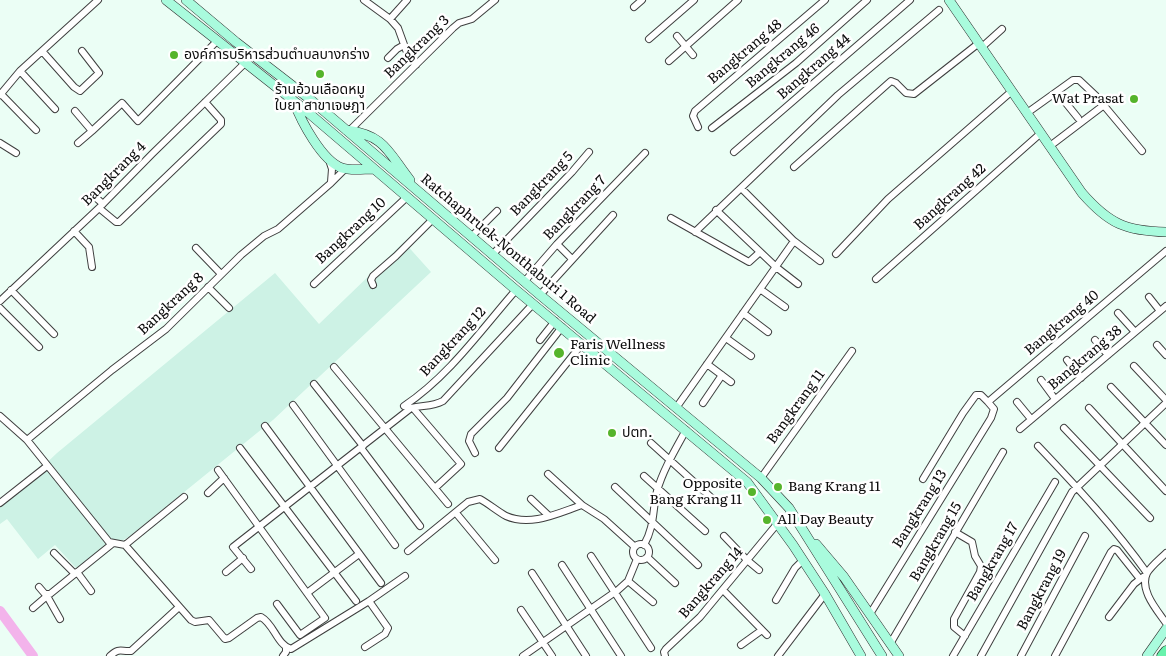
<!DOCTYPE html>
<meta charset="utf-8">
<style>
body{margin:0}
canvas{display:block;background:#ebfef5}
</style>
<canvas width="1166" height="656"></canvas>
<script>
const c = document.querySelector('canvas').getContext('2d');
c.lineJoin = 'round';
function paint(path, color) {
  c.fillStyle = color;
  c.fill(path, 'evenodd');
}
function trace(path, color, width, dash) {
  c.strokeStyle = color;
  c.lineWidth = width;
  c.lineCap = dash ? 'butt' : 'round';
  c.setLineDash(dash || []);
  c.stroke(path);
}
function label(font, color, halo, rows, align = 'center') {
  c.font = font + ' Literata,"Noto Sans Thai",serif';
  c.lineWidth = 5;
  c.setLineDash([]);
  c.textBaseline = 'middle';
  c.strokeStyle = halo;
  c.fillStyle = color;
  for (const [text, x, y, turn = 0] of rows) {
    c.save();
    c.translate(x, y);
    c.rotate((+turn || 0) * Math.PI / 180);
    c.textAlign = isNaN(turn) ? turn : align;
    if (halo) c.strokeText(text, 0, 0);
    c.fillText(text, 0, 0);
    c.restore();
  }
}
paint(new Path2D(`
 M 404,242 L 431,272 L 273,420 L 130,536 L 76,568 L 55,545 L 38,559 L 7,519 L 0,524 L 0,507 L 57,453 L 275,273 L 319,324 Z`), '#cdf2e5');
trace(new Path2D(`
 M 0,611 L 33,656`), '#f3b3eb', 10);
const minor = new Path2D(`
 M 364,0 L 390,19 L 398,28 L 406,50 L 416,65
 M 634,7 L 642,0
 M 390,19 L 407,0
 M 677,36 L 693,55
 M 649,39 L 694,0
 M 982,47 L 1002,29
 M 42,51 L 74,87 L 80,91 L 99,73 L 82,51
 M 388,58 L 397,49 L 404,45
 M 669,61 L 738,0
 M 20,71 L 55,109
 M 1057,92 L 1078,118
 M 1,94 L 36,130
 M 0,95 L 20,71 L 98,0
 M 75,111 L 92,131 L 122,103 L 138,121 L 217,41
 M 1027,113 L 1073,80 L 1079,80 L 1096,96 L 1142,151
 M 698,127 L 693,116 L 695,111 L 825,0
 M 712,128 L 796,63 L 867,0
 M 349,131 L 453,28 L 459,23 L 472,19 L 495,0
 M 0,143 L 16,153
 M 78,143 L 92,131
 M 1050,146 L 1104,105
 M 734,152 L 910,0
 M 329,160 L 332,169 L 331,182
 M 794,167 L 891,81 L 896,83 L 906,93 L 914,94 L 979,43
 M 741,188 L 794,241 L 820,261
 M 93,195 L 103,204
 M 99,208 L 116,222 L 119,222 L 221,124 L 221,120 L 205,102
 M 716,210 L 776,267 L 798,284
 M 671,218 L 749,262 L 760,252
 M 74,231 L 89,247 L 92,267
 M 695,232 L 838,95 L 939,10
 M 471,237 L 497,211
 M 557,244 L 572,259
 M 196,248 L 221,274
 M 836,254 L 888,199 L 1012,91
 M 492,255 L 572,172 L 589,152
 M 876,279 L 1041,133
 M 524,282 L 557,244 L 645,153
 M 314,284 L 407,197
 M 373,285 L 371,280 L 373,276 L 396,256 L 433,219
 M 208,287 L 229,308
 M 760,289 L 785,307
 M 11,290 L 54,334
 M 540,295 L 613,215
 M 1149,297 L 1160,311
 M 0,301 L 99,208 L 152,154 L 245,63
 M 0,308 L 39,347
 M 743,313 L 768,332
 M 1118,313 L 1135,332
 M 726,338 L 751,356
 M 540,340 L 555,321
 M 1095,340 L 1108,355
 M 1157,345 L 1166,355
 M 1067,360 L 1081,378
 M 707,364 L 731,382
 M 1134,366 L 1166,400
 M 334,367 L 448,504
 M 1041,380 L 1055,399
 M 314,384 L 363,446
 M 1111,387 L 1166,445
 M 1017,402 L 1031,419
 M 703,403 L 722,375
 M 293,405 L 395,545
 M 404,406 C 449,376 481,330 516,290
 M 413,408 L 461,464 L 435,488
 M 676,408 L 794,241
 M 1089,408 L 1166,491
 M 0,416 L 27,440 L 109,542 L 125,545 L 191,620 L 195,622 L 209,620 L 225,639 L 229,638 L 257,618 L 261,617 C 274,624 277,645 291,649 L 369,601
 M 265,426 L 381,583
 M 1064,428 L 1150,518
 M 1020,429 L 1166,306
 M 27,440 L 112,370 L 166,329 L 241,255 L 264,236 L 278,229 L 331,183 L 345,169
 M 651,443 L 715,501
 M 1038,446 C 1077,487 1115,528 1147,573
 M 240,448 L 356,601
 M 361,448 L 420,526
 M 499,448 L 582,344
 M 475,453 L 469,441 L 471,434 L 507,398 L 562,327
 M 218,470 L 325,618 L 300,635 L 277,604
 M 548,474 L 582,505
 M 644,476 L 705,531
 M 761,478 L 852,351
 M 923,479 L 963,413 L 976,395 L 981,395 L 988,402
 M 615,487 L 698,565
 M 208,493 L 224,478
 M 531,499 L 549,516
 M 0,503 L 47,466
 M 456,513 L 495,560
 M 955,532 L 972,542 L 975,556 L 981,566 L 980,572 L 954,619 L 954,627 L 965,636
 M 724,536 L 747,560 L 759,570
 M633 552a8 8 0 1 1 16 0a8 8 0 1 1-16 0Z
 M 125,545 L 184,497
 M 644,545 C 655,525 652,512 657,491 C 663,470 675,450 686,430
 M 408,551 L 468,502 L 480,499 C 489,504 497,511 506,516 C 531,527 558,513 582,505 L 604,519 L 635,547
 M 54,553 L 75,574
 M 1166,553 C 1160,559 1151,566 1147,573 C 1139,590 1157,610 1166,623
 M 591,556 L 651,648
 M 647,557 L 675,583
 M 562,565 L 621,656
 M 251,569 L 233,547 L 411,408 C 423,405 432,407 443,401 L 533,304
 M 77,572 L 91,591
 M 226,572 L 243,558
 M 532,573 L 586,656
 M 628,581 L 653,602
 M 39,587 L 45,594 L 50,594 L 112,544
 M 723,590 L 767,635
 M 307,593 L 359,554
 M 776,600 L 795,568 L 803,560
 M 33,608 L 47,596 L 60,619
 M 521,610 L 552,656
 M 870,614 L 991,418 L 994,409 L 988,402 L 1166,251
 M 1109,617 L 1134,584 L 1143,577
 M 890,644 L 1003,452
 M 741,645 L 762,630
 M 365,647 L 385,634 L 388,628 L 369,601 L 405,576
 M 110,656 C 120,647 121,652 131,651 L 179,607
 M 283,656 L 286,652 L 286,648
 M 523,656 L 618,590 L 628,581 L 637,559
 M 665,656 L 664,652 L 666,649 L 700,617 L 777,524
 M 778,656 L 825,594
 M 953,656 L 1055,482
 M 981,656 L 1072,492 L 1166,403
 M 1021,656 L 1085,536
 M 1055,656 L 1111,552 L 1114,549 L 1117,550 L 1140,579`);
const secondary = new Path2D(`
 M 166,0 L 304,109 L 516,290 L 747,482 L 793,545 L 825,594 L 861,656
 M 186,0 L 236,42 L 311,100 L 540,295 L 761,478 L 789,508 L 882,656
 M 949,0 L 1082,193 C 1109,224 1126,231 1166,232
 M 294,102 C 301,121 322,161 342,168 C 351,171 364,169 373,169
 M 346,130 C 385,135 388,152 410,180
 M 816,544 L 844,577 L 899,656
 M 1147,656 L 1166,629`);
const primary = new Path2D(`
 M 1162,656 L 1166,651`);
trace(minor, '#3f3f3f', 8);
trace(secondary, '#2e2e2e', 10);
trace(primary, '#1d1d1d', 11);
trace(minor, '#fff', 6);
trace(secondary, '#a9fbdd', 9);
trace(primary, '#68f2ac', 10);
for (const [x, y, r, color] of [
 [174,55,5,"#55b42b"],
 [320,74,5,"#55b42b"],
 [1134,99,5,"#55b42b"],
 [559,353,6,"#55b42b"],
 [612,433,5,"#55b42b"],
 [778,487,5,"#55b42b"],
 [752,492,5,"#55b42b"],
 [767,520,5,"#55b42b"]
]) {
  const dot = new Path2D();
  dot.arc(x, y, r, 0, 2 * Math.PI);
  c.fillStyle = color;
  c.fill(dot);
  trace(dot, '#fff', 2);
}
label('14px', '#0c0c0c', '#fff', [
 ["Bangkrang 3",417,47,-44],
 ["Bangkrang 48",745,52,-40],
 ["Bangkrang 46",783,56,-40],
 ["Bangkrang 44",814,67,-41],
 ["Bangkrang 4",114,174,-45],
 ["Bangkrang 5",542,184,-46],
 ["Bangkrang 42",950,197,-42],
 ["Bangkrang 7",575,208,-46],
 ["Bangkrang 10",351,231,-43],
 ["Ratchaphruek-Nonthaburi 1 Road",508,249,40],
 ["Bangkrang 8",171,304,-43],
 ["Bangkrang 40",1062,323,-40],
 ["Bangkrang 12",453,342,-47],
 ["Bangkrang 38",1085,358,-40],
 ["Bangkrang 11",796,407,-54],
 ["Bangkrang 13",920,509,-58],
 ["Bangkrang 15",936,542,-60],
 ["Bangkrang 17",993,562,-60],
 ["Bangkrang 14",711,583,-49],
 ["Bangkrang 19",1042,590,-62]
]);
label('14px', '#0c0c0c', '#fff', [
 ["องค์การบริหารส่วนตำบลบางกร่าง",184,55],
 ["ร้านอ้วนเลือดหมู",320,90,"center"],
 ["ใบยา สาขาเจษฎา",320,106,"center"],
 ["Wat Prasat",1124,99,"right"],
 ["Faris Wellness",570,345],
 ["Clinic",570,361],
 ["ปตท.",622,433],
 ["Opposite",742,484,"right"],
 ["Bang Krang 11",742,500,"right"],
 ["Bang Krang 11",788,487],
 ["All Day Beauty",777,520]
], 'left');
</script>
